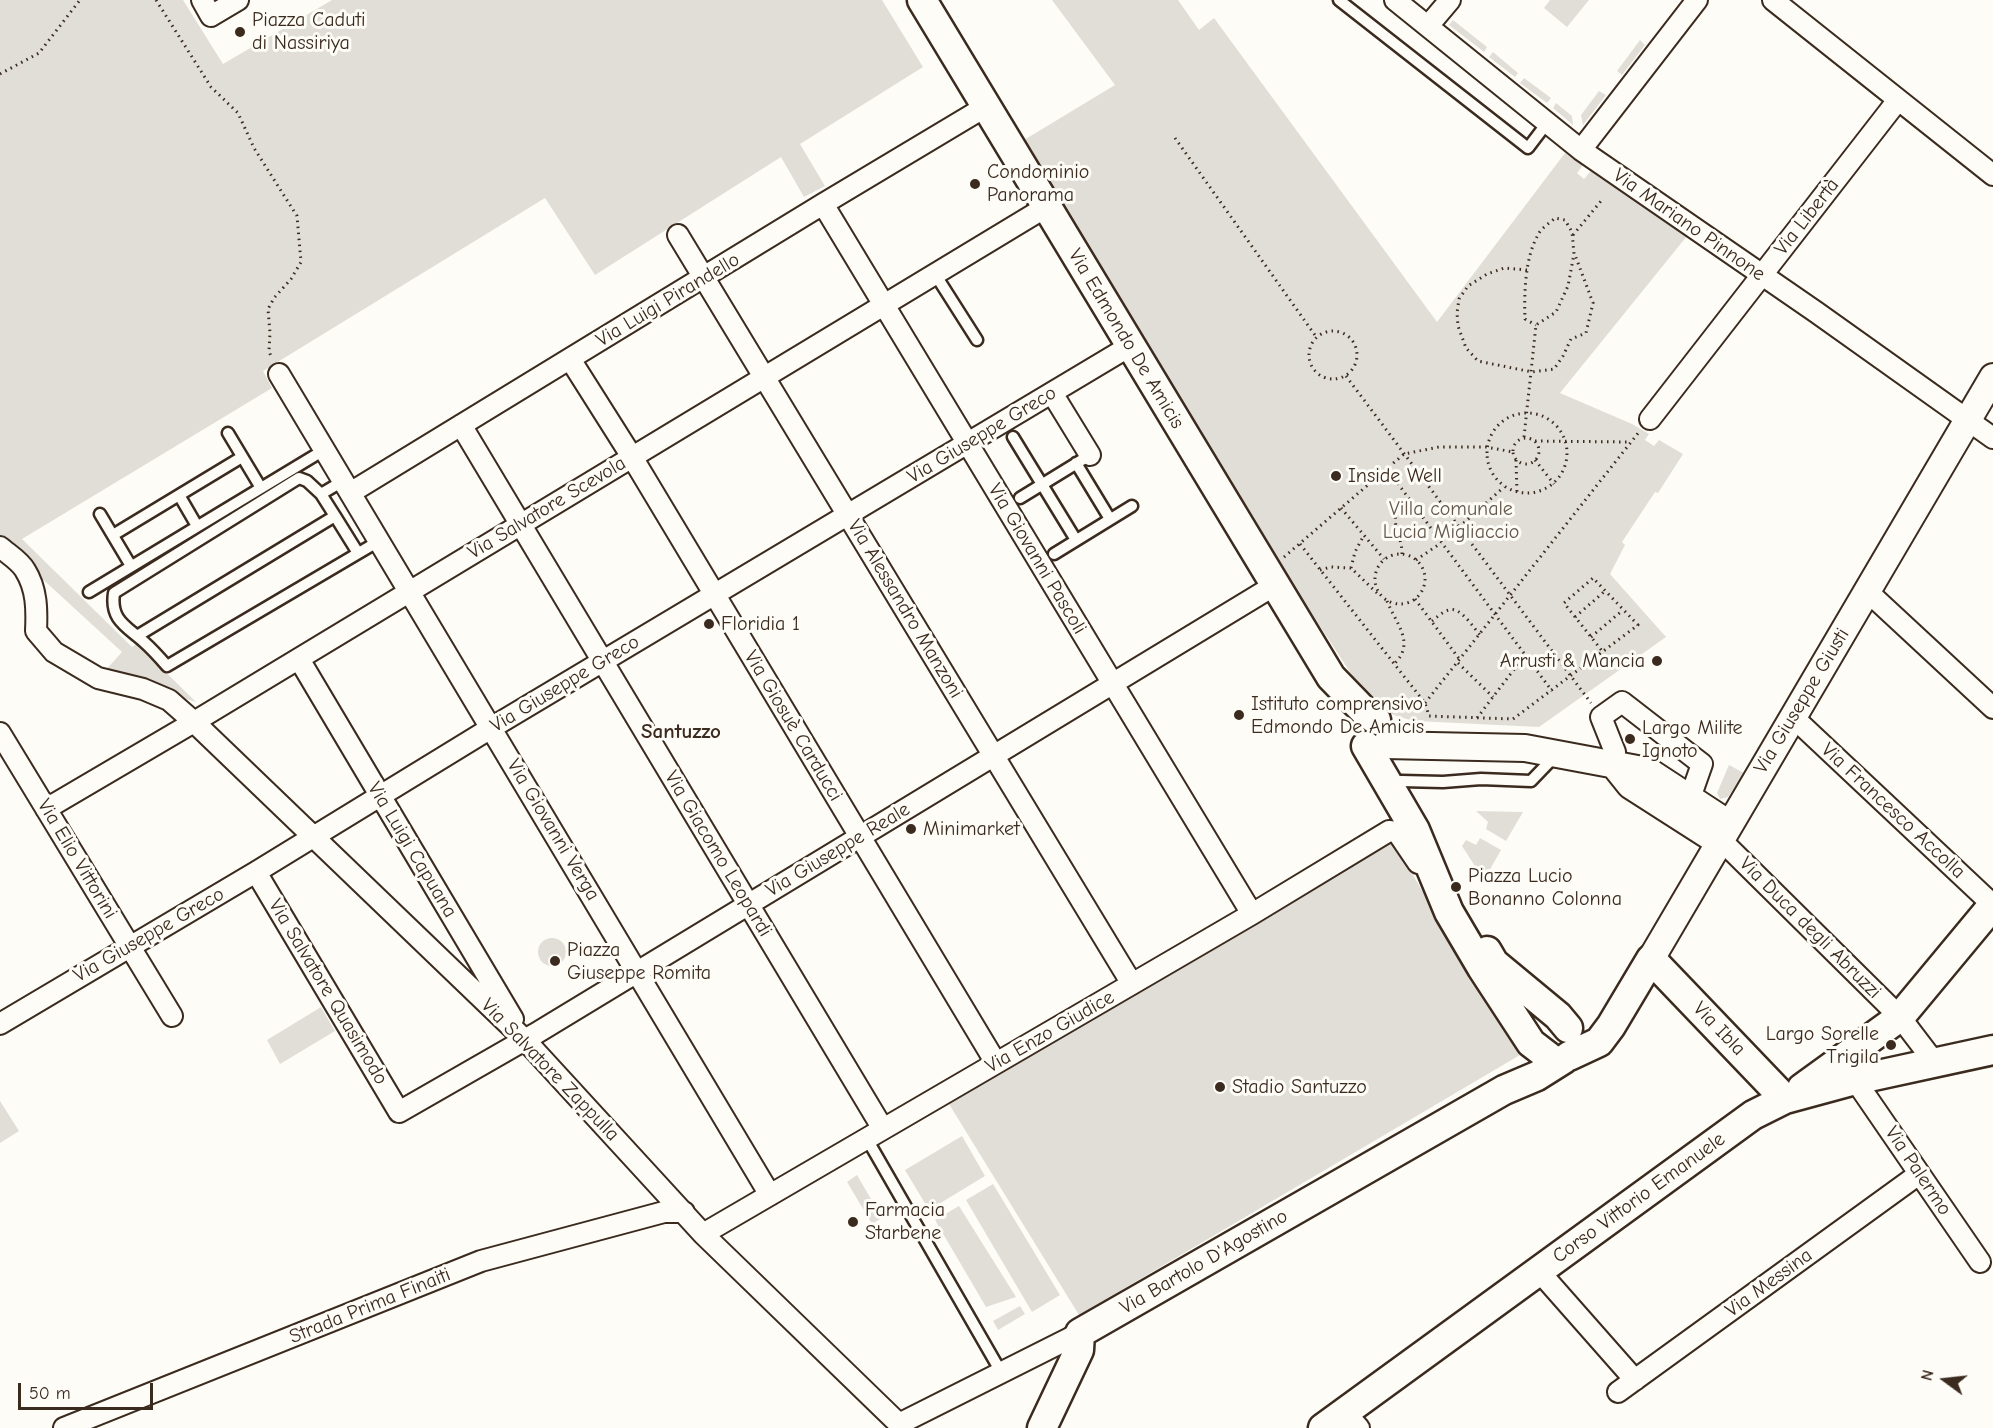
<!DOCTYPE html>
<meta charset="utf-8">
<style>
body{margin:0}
#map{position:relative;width:1993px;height:1428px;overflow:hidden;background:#fdfcf7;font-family:"Comic Neue",sans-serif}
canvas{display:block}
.north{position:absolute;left:1915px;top:1350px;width:60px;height:60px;-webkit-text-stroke:4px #fdfcf7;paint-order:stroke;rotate:285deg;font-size:16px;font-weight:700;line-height:24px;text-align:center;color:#3b2a1e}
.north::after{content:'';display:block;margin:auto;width:21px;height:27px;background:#3b2a1e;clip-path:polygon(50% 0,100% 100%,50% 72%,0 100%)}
.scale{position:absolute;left:18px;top:1383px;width:135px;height:27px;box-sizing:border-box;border:3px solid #3b2a1e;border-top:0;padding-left:8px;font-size:18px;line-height:21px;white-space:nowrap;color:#3b2a1e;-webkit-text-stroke:4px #fdfcf7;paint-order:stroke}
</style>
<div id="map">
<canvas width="1993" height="1428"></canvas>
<div class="north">N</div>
<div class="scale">50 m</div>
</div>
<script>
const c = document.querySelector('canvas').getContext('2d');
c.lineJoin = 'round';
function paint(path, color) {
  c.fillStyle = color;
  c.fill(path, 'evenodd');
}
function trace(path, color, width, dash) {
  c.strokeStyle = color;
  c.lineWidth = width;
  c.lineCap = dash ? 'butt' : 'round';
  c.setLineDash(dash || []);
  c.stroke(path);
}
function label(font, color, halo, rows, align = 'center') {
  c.font = font + ' "Comic Neue",sans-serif';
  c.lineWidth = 6;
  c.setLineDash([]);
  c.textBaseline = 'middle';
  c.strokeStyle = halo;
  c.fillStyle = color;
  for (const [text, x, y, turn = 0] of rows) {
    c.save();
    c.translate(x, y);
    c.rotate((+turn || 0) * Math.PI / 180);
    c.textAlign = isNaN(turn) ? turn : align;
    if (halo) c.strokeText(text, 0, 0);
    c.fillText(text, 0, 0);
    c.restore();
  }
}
paint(new Path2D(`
 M 0,0 L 183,0 L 223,64 L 332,0 L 882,0 L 923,67 L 800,144 L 825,186 L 804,197 L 781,157 L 595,275 L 545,198 L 263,371 L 272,388 L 22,539 L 132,647 L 137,644 L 196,702 L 103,673 L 122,652 L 0,540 Z
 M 1052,0 L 1178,0 L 1199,30 L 1214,18 L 1437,322 L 1565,153 L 1583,165 L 1577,173 L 1584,179 L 1591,171 L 1687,236 L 1560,393 L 1632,424 L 1649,434 L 1645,440 L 1654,446 L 1659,440 L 1683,454 L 1658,493 L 1655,492 L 1622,542 L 1625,545 L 1610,574 L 1666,637 L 1539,727 L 1416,721 C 1393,716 1382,712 1365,695 L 1278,562 L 1024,140 L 1115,85 Z
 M 1550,0 L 1589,0 L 1567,27 L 1544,8 Z
 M 1453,20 L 1487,47 L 1484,52 L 1449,25 Z
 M 1640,40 L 1645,45 L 1622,75 L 1617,71 Z
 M 1493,52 L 1518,73 L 1515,77 L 1489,57 Z
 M 1524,78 L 1551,98 L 1547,103 L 1520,83 Z
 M 1599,91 L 1606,95 L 1583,125 L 1581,115 Z
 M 1556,103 L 1572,116 L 1573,125 L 1553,108 Z
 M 1729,765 L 1744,773 L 1728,797 L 1720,799 L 1717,793 Z
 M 1476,811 L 1523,812 L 1506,841 L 1486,829 L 1488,822 Z
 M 1480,838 L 1501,850 L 1484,880 L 1462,846 L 1466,840 L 1476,845 Z
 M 1392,840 L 1520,1055 L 1079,1315 L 949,1104 L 1010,1066 Z
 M538 952a14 14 0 1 1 28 0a14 14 0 1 1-28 0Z
 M 321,1007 L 335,1031 L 280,1064 L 267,1040 Z
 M 0,1101 L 19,1131 L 0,1143 Z
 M 962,1136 L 985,1176 L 929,1210 L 905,1170 Z
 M 857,1175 L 882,1218 L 872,1224 L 847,1182 Z
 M 993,1184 L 1060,1295 L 1032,1312 L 966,1200 Z
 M 959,1206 L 1016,1297 L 986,1307 L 935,1220 Z
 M 1020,1306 L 1025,1314 L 998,1330 L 993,1321 Z`), '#e1ded7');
const service = new Path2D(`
 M 1339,0 L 1528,148 L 1547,123
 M 935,274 L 977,340
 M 228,433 L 261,488
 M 1013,437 L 1076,540
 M 1076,463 L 1110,519
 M 343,481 L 321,494 L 307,481 L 299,478 L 114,593 C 110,620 126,626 144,642 C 152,649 160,658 167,666 L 379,541
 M 321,494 L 335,516
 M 179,495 L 197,526
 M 1020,498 L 1090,455
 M 100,514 L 131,566
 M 113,535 L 242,457
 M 1054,554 L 1132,506
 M 89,592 L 324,450
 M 137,636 L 335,516 L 358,553
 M 1401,781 L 1443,782 L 1481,779 L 1531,781 L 1555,756
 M 867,1139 L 1001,1372`);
const minor = new Path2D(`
 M 202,0 L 211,16 L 238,0
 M 1395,0 L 1581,150 L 1816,312 L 1993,438
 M 1773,0 L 1993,175
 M 1428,26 L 1450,0
 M 1581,150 L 1697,0
 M 823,204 L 1252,914
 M 678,235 L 1132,984
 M 570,359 L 632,457 L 996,1063
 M 279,374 L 770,1195
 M 1052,393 L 1090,455
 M 1650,419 L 1898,100
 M 461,425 L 883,1129
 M 350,493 L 823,204 L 985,107
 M 0,547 C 8,554 20,561 25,570 C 37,589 37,610 36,631 L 54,652 L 98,678 L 143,689 L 169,700 L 194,722 L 525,1040 L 703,1234 L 899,1424 L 1080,1333
 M 1867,591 L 1993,708
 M 299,659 L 513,1019
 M 1793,717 L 1993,905
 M 0,733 L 172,1016
 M 1614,765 L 1615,752 L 1601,717 L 1622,702 L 1702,764 L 1690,798
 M 46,809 L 194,722 L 1046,207
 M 1720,839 L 1900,1017 L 1935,1063
 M 256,872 L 399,1112 L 535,1034 L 1275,585
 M 0,1024 L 256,872 L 491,728 L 1130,346
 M 1855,1080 L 1980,1262
 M 703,1234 L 1252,914 L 1389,831 L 1397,832 L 1418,863
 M 1538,1270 L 1635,1380
 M 1618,1392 L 1919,1174
 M 1345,1412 L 1359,1428
 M 64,1428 L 481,1261 L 664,1212 L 684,1212`);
const tertiary = new Path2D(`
 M 1385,745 L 1525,748 L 1648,771 L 1729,824
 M 1614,765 L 1630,785 L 1719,842
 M 1651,959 L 1993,377`);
const secondary = new Path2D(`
 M 922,0 L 1331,677 L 1365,712 L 1376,720
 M 1366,746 L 1415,830 L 1449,912 L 1482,968 L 1531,1043 L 1548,1056
 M 1487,951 L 1494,963 L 1558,1016 L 1568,1028
 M 1569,1056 L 1599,1042 L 1611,1026 L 1651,959 L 1785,1099
 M 1802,1088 L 1900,1017 L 1993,905
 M 1042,1428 L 1079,1350 L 1080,1333 L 1504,1090 L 1537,1076 L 1564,1059
 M 1323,1428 L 1753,1115 L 1785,1099 L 1855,1080 L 1993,1050`);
trace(service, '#3b2a1e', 15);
trace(minor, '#3b2a1e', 24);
trace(tertiary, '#3b2a1e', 30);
trace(secondary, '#3b2a1e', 33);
trace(new Path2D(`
 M 156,0 L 211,87 L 238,113 L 254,148 L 297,216 L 301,262 L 291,279 L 274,298 L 268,309 L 270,333 L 269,351 L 272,359
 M 0,74 L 39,53 L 80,0
 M 1175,138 L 1317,338
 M 1573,235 L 1601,201
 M 1527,270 L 1504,268 L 1487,274 L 1468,286 L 1459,299 L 1457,313 L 1458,326 L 1466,348 L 1478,361 L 1532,372 L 1554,369 L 1563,356 L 1571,339 L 1586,333 L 1593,303 L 1575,255
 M1309 355a24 24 0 1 1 48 0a24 24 0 1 1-48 0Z
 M 1346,376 L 1591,703
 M1487 453a40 40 0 1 1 80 0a40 40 0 1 1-80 0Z
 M 1524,437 L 1536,325 L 1556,312 L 1568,286 L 1574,254 L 1572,232 L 1565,220 L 1555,218 C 1550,223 1541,228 1538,235 C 1525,257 1524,294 1525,319 L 1536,325
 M1513 451a13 13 0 1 1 26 0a13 13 0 1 1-26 0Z
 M 1535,441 L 1630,442
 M 1516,460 L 1517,493
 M 1535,460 L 1554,484
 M 1387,469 L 1552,691
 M 1341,508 L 1384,559
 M 1459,527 L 1504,487
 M 1300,544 L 1425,703 L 1429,716 L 1513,719 L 1638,625 L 1593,578 L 1564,603 L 1603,652
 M1375 579a25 25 0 1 1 50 0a25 25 0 1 1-50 0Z
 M 1402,554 C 1402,530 1383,518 1409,500
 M 1284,557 L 1404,454 L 1439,447 L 1486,447 L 1513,452
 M 1416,560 L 1441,543
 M 1351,568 L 1355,552 L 1364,535
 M 1320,570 L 1331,567 L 1351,568 L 1377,593
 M 1415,599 L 1460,660
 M 1387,601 C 1396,624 1416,643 1394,664
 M 1575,617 L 1605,591
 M 1432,621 C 1436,618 1443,611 1449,610 C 1460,606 1473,627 1480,635
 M 1591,637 L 1623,610
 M 1458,663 L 1493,697
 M 1425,703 L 1639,432
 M 1477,718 L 1525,655`), '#3b2a1e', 3, [1.5, 4.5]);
trace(service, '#fdfcf7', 10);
trace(minor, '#fdfcf7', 20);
trace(tertiary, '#fdfcf7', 26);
trace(secondary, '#fdfcf7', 28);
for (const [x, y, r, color] of [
 [240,32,6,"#3b2a1e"],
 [975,184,6,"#3b2a1e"],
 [1336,476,6,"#3b2a1e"],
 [709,624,6,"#3b2a1e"],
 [1657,661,6,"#3b2a1e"],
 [1239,715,6,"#3b2a1e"],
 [1630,739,6,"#3b2a1e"],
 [911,829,6,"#3b2a1e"],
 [1456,887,6,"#3b2a1e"],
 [555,961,6,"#3b2a1e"],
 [1891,1045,6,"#3b2a1e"],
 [1220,1087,6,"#3b2a1e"],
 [853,1222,6,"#3b2a1e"]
]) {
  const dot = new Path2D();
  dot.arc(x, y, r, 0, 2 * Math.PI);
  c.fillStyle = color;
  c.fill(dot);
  trace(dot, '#fdfcf7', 2);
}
label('20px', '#3b2a1e', '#fdfcf7', [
 ["Piazza Caduti",252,20],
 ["di Nassiriya",252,43],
 ["Condominio",987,172],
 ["Panorama",987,195],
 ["Inside Well",1348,476],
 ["Floridia 1",721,624],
 ["Arrusti & Mancia",1645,661,"right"],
 ["Istituto comprensivo",1251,704],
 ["Edmondo De Amicis",1251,727],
 ["Largo Milite",1642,728],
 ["Ignoto",1642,751],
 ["Minimarket",923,829],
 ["Piazza Lucio",1468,876],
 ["Bonanno Colonna",1468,899],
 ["Piazza",567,950],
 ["Giuseppe Romita",567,973],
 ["Largo Sorelle",1879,1034,"right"],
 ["Trigila",1879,1057,"right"],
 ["Stadio Santuzzo",1232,1087],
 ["Farmacia",865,1210],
 ["Starbene",865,1233]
], 'left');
label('20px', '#3b2a1e', '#fdfcf7', [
 ["Via Libertà",1807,217,-52],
 ["Via Mariano Pinnone",1689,225,35],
 ["Via Luigi Pirandello",668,300,-31],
 ["Via Edmondo De Amicis",1126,339,59],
 ["Via Giuseppe Greco",982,435,-31],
 ["Via Salvatore Scevola",547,508,-31],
 ["Via Giovanni Pascoli",1037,559,59],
 ["Via Alessandro Manzoni",905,609,59],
 ["Via Giuseppe Greco",565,684,-31],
 ["Via Giuseppe Giusti",1802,701,-59],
 ["Via Giosuè Carducci",793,726,59],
 ["Via Francesco Accolla",1893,811,43],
 ["Via Giovanni Verga",553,830,59],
 ["Via Luigi Capuana",412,850,59],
 ["Via Giuseppe Reale",838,850,-31],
 ["Via Giacomo Leopardi",718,854,59],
 ["Via Elio Vittorini",77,859,59],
 ["Via Duca degli Abruzzi",1810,928,45],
 ["Via Giuseppe Greco",149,935,-30],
 ["Via Salvatore Quasimodo",328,992,59],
 ["Via Ibla",1719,1029,46],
 ["Via Enzo Giudice",1050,1032,-30],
 ["Via Salvatore Zappulla",550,1070,46],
 ["Via Palermo",1918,1171,56],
 ["Corso Vittorio Emanuele",1639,1198,-36],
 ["Via Bartolo D'Agostino",1204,1262,-30],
 ["Via Messina",1769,1283,-36],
 ["Strada Prima Finaiti",370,1306,-22]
]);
label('20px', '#64574c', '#fdfcf7', [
 ["Villa comunale",1451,509],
 ["Lucia Migliaccio",1451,532]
]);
label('bold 21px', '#3b2a1e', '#fdfcf7', [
 ["Santuzzo",681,732]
]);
</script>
